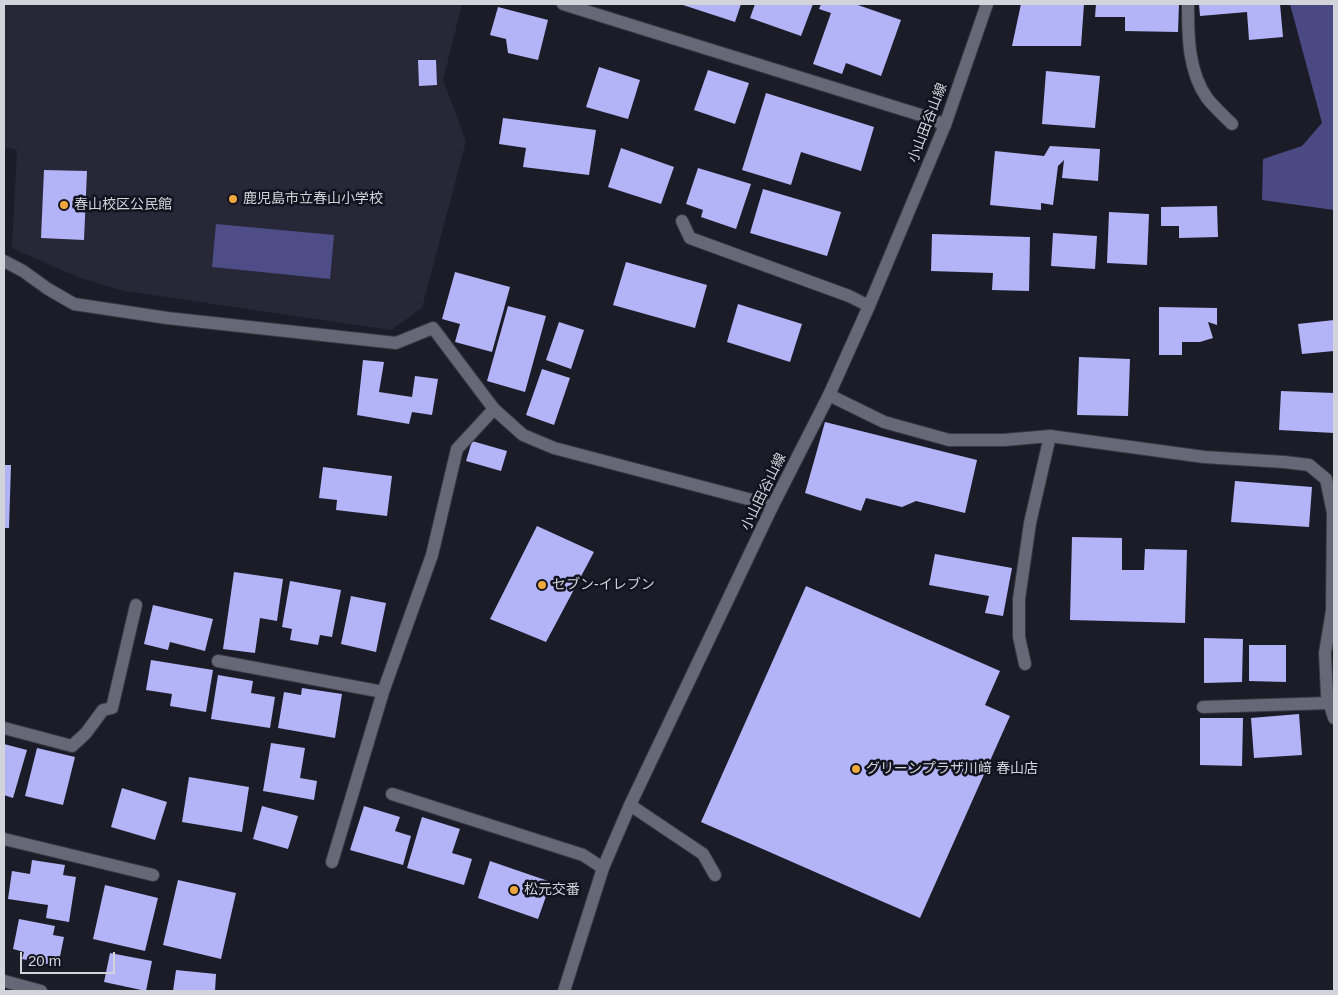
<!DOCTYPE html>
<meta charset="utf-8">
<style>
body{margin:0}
#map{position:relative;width:1338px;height:995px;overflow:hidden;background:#1c1c29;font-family:Helvetica,sans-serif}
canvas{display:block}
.frame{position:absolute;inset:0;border:5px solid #d3d3dc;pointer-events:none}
.scale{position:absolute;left:20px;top:952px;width:95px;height:22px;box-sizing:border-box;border:2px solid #d3d3dc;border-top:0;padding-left:6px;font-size:15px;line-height:18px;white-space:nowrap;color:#d3d3dc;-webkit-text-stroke:4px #13131f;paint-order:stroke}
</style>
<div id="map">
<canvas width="1338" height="995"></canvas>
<div class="frame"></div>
<div class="scale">20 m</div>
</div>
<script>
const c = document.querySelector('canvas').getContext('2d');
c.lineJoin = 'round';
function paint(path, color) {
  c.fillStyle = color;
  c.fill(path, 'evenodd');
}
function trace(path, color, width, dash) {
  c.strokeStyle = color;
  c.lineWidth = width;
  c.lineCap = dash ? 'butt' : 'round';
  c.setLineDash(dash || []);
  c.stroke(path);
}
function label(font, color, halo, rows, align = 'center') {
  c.font = font + ' Helvetica,"Noto Sans JP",sans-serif';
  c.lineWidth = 5;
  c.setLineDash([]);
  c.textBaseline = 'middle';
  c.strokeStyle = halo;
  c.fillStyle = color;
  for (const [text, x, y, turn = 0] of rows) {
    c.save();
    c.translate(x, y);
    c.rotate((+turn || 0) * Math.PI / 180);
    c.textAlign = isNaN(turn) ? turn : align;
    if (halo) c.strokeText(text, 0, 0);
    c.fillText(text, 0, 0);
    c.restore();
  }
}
paint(new Path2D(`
 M 4,4 L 462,4 L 443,80 L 466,141 L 422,308 L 391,330 L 125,291 L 80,278 L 12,248 L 17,150 L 4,147 Z`), '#272738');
paint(new Path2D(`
 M 1290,4 L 1334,4 L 1334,210 L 1262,200 L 1263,159 L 1302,146 L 1322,123 Z`), '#4b4983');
paint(new Path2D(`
 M 216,224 L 334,235 L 330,279 L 212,267 Z`), '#4f4d88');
paint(new Path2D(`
 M 680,4 L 741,4 L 735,22 Z
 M 755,4 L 813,4 L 801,36 L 750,18 Z
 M 821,4 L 855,4 L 901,20 L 881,76 L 846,63 L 842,74 L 813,64 L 831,13 L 819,9 Z
 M 1021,4 L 1084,4 L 1081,46 L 1012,46 Z
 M 1096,4 L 1179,4 L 1178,32 L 1125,31 L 1125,17 L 1095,17 Z
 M 1199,4 L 1280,4 L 1283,37 L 1249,40 L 1247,12 L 1200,16 Z
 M 498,7 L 548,20 L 538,60 L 508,53 L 506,39 L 490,35 Z
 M 418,60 L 436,60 L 437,85 L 419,86 Z
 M 599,67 L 640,80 L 628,119 L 586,107 Z
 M 708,70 L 749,83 L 735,124 L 694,110 Z
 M 1046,71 L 1100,76 L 1095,128 L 1042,124 Z
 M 766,93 L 874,127 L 861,171 L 801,152 L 791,185 L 742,170 Z
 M 503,118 L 596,130 L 589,175 L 523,167 L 526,148 L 499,144 Z
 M 1050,146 L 1100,149 L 1098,181 L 1062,178 L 1064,160 L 1058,166 L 1053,205 L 1041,203 L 1041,210 L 990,205 L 995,151 L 1044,156 Z
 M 621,148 L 674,167 L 661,204 L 608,187 Z
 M 698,168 L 751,184 L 736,229 L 701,217 L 703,210 L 686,204 Z
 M 44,170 L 87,171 L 84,240 L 41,238 Z
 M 763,189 L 841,212 L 827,256 L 750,233 Z
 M 1217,206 L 1218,237 L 1179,238 L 1179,226 L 1161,226 L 1161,207 Z
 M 1109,212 L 1149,214 L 1147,265 L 1107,263 Z
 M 1053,233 L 1097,236 L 1095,269 L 1051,266 Z
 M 932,234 L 1030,237 L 1029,291 L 992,290 L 993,273 L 931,271 Z
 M 626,262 L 707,285 L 695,328 L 613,305 Z
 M 455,272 L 510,287 L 492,352 L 455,342 L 460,324 L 442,319 Z
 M 738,304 L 802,324 L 790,362 L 727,342 Z
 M 508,306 L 546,316 L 525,392 L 487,381 Z
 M 1159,307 L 1217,308 L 1217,325 L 1208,322 L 1213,338 L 1200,342 L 1182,342 L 1182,355 L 1159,355 Z
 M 1334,320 L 1334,351 L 1302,354 L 1298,324 Z
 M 559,322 L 584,330 L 571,369 L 546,360 Z
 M 1079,357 L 1130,359 L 1128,416 L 1077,415 Z
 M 363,360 L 384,362 L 379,392 L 412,397 L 415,376 L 438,379 L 432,415 L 412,412 L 409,424 L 357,415 Z
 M 542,369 L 570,378 L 554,425 L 526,415 Z
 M 1281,391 L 1334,393 L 1334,433 L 1279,430 Z
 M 825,422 L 977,460 L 965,513 L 916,501 L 902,507 L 866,498 L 861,511 L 805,493 Z
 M 472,441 L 507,451 L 501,471 L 466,461 Z
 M 4,465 L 11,465 L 9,528 L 4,528 Z
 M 323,467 L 392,476 L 387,516 L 336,510 L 337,500 L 319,498 Z
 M 1235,481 L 1312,487 L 1309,527 L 1231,522 Z
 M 537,526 L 594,552 L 546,642 L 490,619 Z
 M 1072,537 L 1122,538 L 1122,570 L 1144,570 L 1145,549 L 1187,550 L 1185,623 L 1070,620 Z
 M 935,554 L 1012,568 L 1003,616 L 985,613 L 989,596 L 929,585 Z
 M 234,572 L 283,579 L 277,621 L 260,618 L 255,653 L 223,649 Z
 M 290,581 L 341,590 L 332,637 L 320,635 L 318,645 L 290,640 L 292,629 L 282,627 Z
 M 806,586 L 1000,671 L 985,705 L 1010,716 L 920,918 L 701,822 Z
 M 351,596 L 386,603 L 376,652 L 341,644 Z
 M 153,605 L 213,619 L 205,651 L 170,642 L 168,650 L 144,644 Z
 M 1204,638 L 1243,639 L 1242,682 L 1204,683 Z
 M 1249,645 L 1286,645 L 1286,682 L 1249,681 Z
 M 151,660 L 213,670 L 206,712 L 170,706 L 172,694 L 146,690 Z
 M 218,675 L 253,681 L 251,693 L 275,697 L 270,728 L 211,719 Z
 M 302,688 L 342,694 L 335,738 L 278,728 L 284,692 L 301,695 Z
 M 1299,714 L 1302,755 L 1254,758 L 1251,718 Z
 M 1200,718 L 1243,718 L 1242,766 L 1200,765 Z
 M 271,743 L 305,748 L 300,778 L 317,781 L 314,800 L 263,791 Z
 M 4,744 L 27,750 L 13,798 L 4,795 Z
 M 37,748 L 75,757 L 63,805 L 25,796 Z
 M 189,777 L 249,787 L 242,832 L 182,822 Z
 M 122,788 L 167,802 L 155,840 L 111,827 Z
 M 262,806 L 298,816 L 288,849 L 253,839 Z
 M 364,806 L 400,817 L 395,831 L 411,836 L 403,865 L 350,850 Z
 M 422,817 L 460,829 L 452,853 L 472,859 L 464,885 L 407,868 Z
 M 32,860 L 65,865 L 63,875 L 76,877 L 69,922 L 46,918 L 48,905 L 8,899 L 12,871 L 30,874 Z
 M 490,861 L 551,882 L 538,919 L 478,898 Z
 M 178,880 L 236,893 L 221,959 L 163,945 Z
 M 105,885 L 158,898 L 145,951 L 93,939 Z
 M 19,919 L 55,926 L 53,935 L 64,937 L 58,966 L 22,959 L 24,952 L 13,949 Z
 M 110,953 L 152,961 L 146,991 L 104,982 Z
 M 176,970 L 216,974 L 215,991 L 173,991 Z`), '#b3b3f7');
const lane = new Path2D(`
 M 682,221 L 690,238 L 849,296 L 869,306
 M 1203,707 L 1330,703
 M 392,794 L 583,855 L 603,868
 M 630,805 L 703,854 L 715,875`);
const street = new Path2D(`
 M 563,4 L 927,117 L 945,125
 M 1188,4 C 1188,36 1188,71 1207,98 C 1214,107 1224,116 1232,124
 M 4,261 L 23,271 L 48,289 L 74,304 L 167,318 L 396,343 L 433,328 L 494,409 L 523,435 L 554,448 L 752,500 L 772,507
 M 829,395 L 884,422 L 949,440 L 1004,440 L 1050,436 L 1204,457 L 1284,462 L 1309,465 L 1326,479 L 1333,513 L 1332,611 L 1325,653 L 1327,695 L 1334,718
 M 218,661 L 383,692
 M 1025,664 L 1019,637 L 1019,599 L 1030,523 L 1050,436
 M 4,728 L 72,746 L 86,733 L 103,710 L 112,708 L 136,605
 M 4,839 L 153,875
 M 332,862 L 383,692 L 432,555 L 457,449 L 494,409
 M 4,981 L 41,991`);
const secondary = new Path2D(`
 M 564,991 L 603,868 L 630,805 L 772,507 L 829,395 L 869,306 L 945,125 L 987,4`);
trace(lane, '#383842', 14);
trace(street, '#383842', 14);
trace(secondary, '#383842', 14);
trace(lane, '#676777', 12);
trace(street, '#676777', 12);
trace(secondary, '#676777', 12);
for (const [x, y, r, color] of [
 [233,199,5,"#eea83c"],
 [64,205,5,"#eea83c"],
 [542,585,5,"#eea83c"],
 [856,769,5,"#eea83c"],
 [514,890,5,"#eea83c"]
]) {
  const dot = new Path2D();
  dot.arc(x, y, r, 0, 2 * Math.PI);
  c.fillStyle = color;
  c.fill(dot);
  trace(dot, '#13131f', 2);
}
label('14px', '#d3d3dc', '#13131f', [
 ["小山田谷山線",928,123,-69],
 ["小山田谷山線",764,492,-64]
]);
label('14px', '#d3d3dc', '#13131f', [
 ["鹿児島市立春山小学校",243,199],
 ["春山校区公民館",74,205],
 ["セブン-イレブン",552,585],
 ["グリーンプラザ川﨑 春山店",866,769],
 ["松元交番",524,890]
], 'left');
</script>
